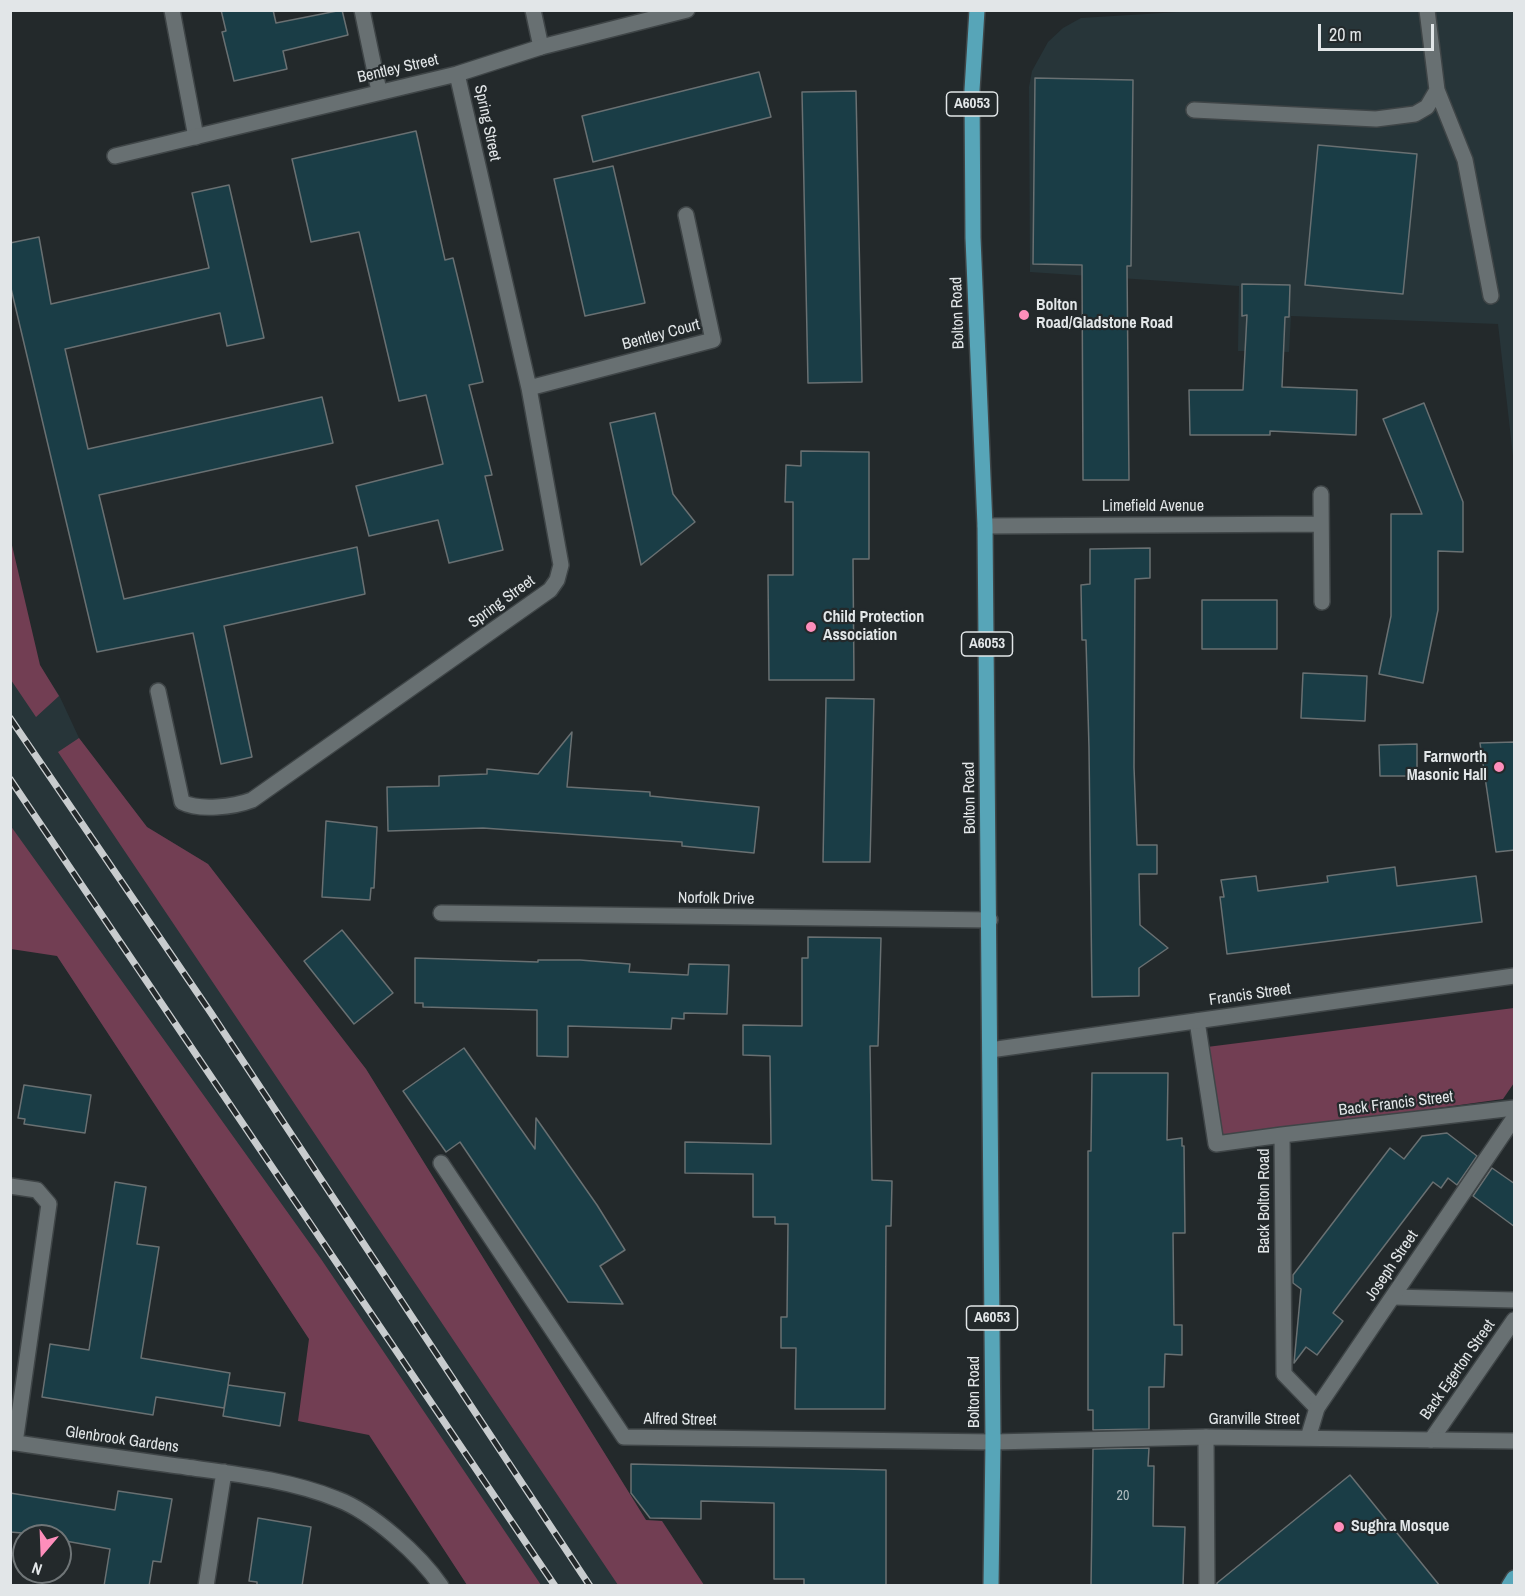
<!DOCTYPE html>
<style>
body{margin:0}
#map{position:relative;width:1525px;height:1596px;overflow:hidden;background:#23292b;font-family:"Archivo Narrow",sans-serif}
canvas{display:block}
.frame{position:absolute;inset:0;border:12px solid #e2e6e8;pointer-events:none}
.north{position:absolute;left:12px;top:1524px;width:60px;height:60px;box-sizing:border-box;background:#23292b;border:2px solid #6f7577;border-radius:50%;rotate:199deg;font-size:16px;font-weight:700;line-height:24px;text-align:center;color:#e2e6e8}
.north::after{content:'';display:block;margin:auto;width:21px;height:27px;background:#fe8ebb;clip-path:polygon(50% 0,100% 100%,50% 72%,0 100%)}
.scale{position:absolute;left:1318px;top:24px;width:116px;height:27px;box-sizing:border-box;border:3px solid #e2e6e8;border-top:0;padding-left:8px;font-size:18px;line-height:21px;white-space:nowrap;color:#e2e6e8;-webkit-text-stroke:4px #23292b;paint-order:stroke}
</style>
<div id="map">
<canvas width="1525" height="1596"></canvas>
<div class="frame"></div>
<div class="north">N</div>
<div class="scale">20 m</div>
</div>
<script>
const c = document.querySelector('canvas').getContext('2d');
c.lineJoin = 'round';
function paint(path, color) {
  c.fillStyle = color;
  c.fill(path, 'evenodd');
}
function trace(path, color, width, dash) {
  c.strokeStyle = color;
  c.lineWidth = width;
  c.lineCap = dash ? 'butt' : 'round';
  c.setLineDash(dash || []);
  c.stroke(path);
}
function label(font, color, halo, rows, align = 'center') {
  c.font = font + ' "Archivo Narrow",sans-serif';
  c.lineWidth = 4.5;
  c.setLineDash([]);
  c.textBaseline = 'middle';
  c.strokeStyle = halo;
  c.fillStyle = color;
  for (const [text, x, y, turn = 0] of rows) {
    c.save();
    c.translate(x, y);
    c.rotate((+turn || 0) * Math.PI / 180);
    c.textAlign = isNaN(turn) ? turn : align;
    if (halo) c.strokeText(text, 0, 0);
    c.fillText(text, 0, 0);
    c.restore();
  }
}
paint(new Path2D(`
 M 1211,10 L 1514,11 L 1514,465 L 1498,324 L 1291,316 L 1289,352 L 1238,351 L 1239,286 L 1030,272 L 1029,87 L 1032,71 L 1048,42 L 1063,28 L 1081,18 Z
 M 10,622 L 59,695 L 79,738 L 147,827 L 208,864 L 366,1069 L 646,1520 L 662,1521 L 704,1585 L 467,1585 L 309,1339 L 57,956 L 11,872 Z`), '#273539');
paint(new Path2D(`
 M 11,541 L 40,665 L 59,696 L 36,717 L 11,680 Z
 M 79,738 L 147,827 L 208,864 L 366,1069 L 646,1520 L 662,1521 L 704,1585 L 618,1585 L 58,752 Z
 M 10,825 L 321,1259 L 541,1585 L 467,1585 L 369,1435 L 298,1421 L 309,1339 L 57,956 L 11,949 Z
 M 1514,1008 L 1514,1083 L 1503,1099 L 1221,1138 L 1207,1047 Z`), '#723e53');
const building = new Path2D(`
 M 221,10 L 273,10 L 276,23 L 342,10 L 348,35 L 283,51 L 287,69 L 234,81 L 222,32 L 226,31 Z
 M 759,72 L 771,117 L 593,162 L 582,116 Z
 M 1035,78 L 1133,80 L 1131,266 L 1127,266 L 1129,480 L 1083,480 L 1082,265 L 1033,264 Z
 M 856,91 L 862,382 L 808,383 L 802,92 Z
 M 416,131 L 445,260 L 453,258 L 483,382 L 469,385 L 492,475 L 485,476 L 503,550 L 449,563 L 438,520 L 369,536 L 356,486 L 443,464 L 426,395 L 399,401 L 359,232 L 311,242 L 292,159 Z
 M 1318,145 L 1417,154 L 1403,294 L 1305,285 Z
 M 613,166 L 645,303 L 585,316 L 554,179 Z
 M 229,185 L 264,338 L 227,346 L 220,313 L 65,349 L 88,449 L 322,397 L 333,443 L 99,495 L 124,599 L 357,547 L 365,594 L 224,626 L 252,757 L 221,764 L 193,633 L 97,652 L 10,284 L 10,243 L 39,237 L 51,304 L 209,268 L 192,193 Z
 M 1242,284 L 1290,285 L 1289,317 L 1285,317 L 1282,387 L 1357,390 L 1356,435 L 1270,431 L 1270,435 L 1190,435 L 1189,390 L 1243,390 L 1247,315 L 1242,316 Z
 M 1424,403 L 1463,502 L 1463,552 L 1438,551 L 1438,610 L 1423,683 L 1379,674 L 1391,616 L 1391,514 L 1422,514 L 1383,419 Z
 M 655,413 L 673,494 L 695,522 L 641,565 L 610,423 Z
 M 801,451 L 869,452 L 869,559 L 853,559 L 854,680 L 769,680 L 768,575 L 793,575 L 793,502 L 785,502 L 786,465 L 801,466 Z
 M 1150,548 L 1150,578 L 1135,579 L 1134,767 L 1137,845 L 1157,845 L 1157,874 L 1139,874 L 1140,925 L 1168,948 L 1139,968 L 1139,996 L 1092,997 L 1089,748 L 1086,640 L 1082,640 L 1081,585 L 1090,584 L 1090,549 Z
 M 1202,600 L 1277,600 L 1277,649 L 1202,649 Z
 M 1303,673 L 1367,676 L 1365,721 L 1301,718 Z
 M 826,698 L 874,699 L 870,862 L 823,862 Z
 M 572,732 L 567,787 L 650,792 L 650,796 L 759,807 L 754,853 L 682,846 L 682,842 L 483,828 L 388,831 L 387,787 L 439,786 L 439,776 L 487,774 L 487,769 L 538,774 Z
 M 1515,742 L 1515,850 L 1496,852 L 1480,743 Z
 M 1417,744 L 1417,776 L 1380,776 L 1379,745 Z
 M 326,821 L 377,827 L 374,888 L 371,888 L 370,900 L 322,897 Z
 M 1395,867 L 1397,886 L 1476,876 L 1482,922 L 1227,954 L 1220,897 L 1224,897 L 1221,880 L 1256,876 L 1258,891 L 1328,882 L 1327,876 Z
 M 342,930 L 393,993 L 354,1024 L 304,961 Z
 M 808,937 L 881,938 L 878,1046 L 870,1046 L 872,1180 L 892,1181 L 891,1226 L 886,1226 L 885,1409 L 795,1409 L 796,1348 L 781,1348 L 781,1317 L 787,1317 L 788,1224 L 775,1224 L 775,1217 L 753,1217 L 753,1174 L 685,1173 L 685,1142 L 771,1144 L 770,1056 L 743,1055 L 743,1025 L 802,1026 L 802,958 L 808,958 Z
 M 415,958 L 538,962 L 538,960 L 580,960 L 630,964 L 629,972 L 688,975 L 689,964 L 729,965 L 727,1014 L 684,1013 L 684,1019 L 672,1018 L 671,1029 L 568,1026 L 568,1057 L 537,1056 L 537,1010 L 423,1007 L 423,1003 L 415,1003 Z
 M 464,1048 L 535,1149 L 536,1118 L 597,1205 L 625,1250 L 600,1266 L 623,1304 L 568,1302 L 460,1142 L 446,1152 L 403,1091 Z
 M 1092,1073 L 1168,1073 L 1167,1140 L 1182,1138 L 1182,1146 L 1184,1146 L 1185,1233 L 1173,1233 L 1174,1325 L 1182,1325 L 1182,1355 L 1165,1354 L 1164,1387 L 1149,1387 L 1149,1429 L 1093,1430 L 1093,1410 L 1088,1410 L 1088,1151 L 1091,1151 Z
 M 24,1085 L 91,1095 L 85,1133 L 24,1124 L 25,1119 L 18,1118 Z
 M 1447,1133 L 1477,1156 L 1457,1185 L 1448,1178 L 1441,1188 L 1433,1182 L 1333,1313 L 1343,1321 L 1317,1355 L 1306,1347 L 1294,1363 L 1301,1289 L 1293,1283 L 1293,1275 L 1390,1148 L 1404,1159 L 1422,1136 Z
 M 1492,1168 L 1515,1184 L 1515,1227 L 1473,1196 Z
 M 115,1182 L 146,1187 L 137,1244 L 159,1247 L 141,1358 L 230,1373 L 228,1385 L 285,1393 L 280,1426 L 223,1416 L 228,1386 L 224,1408 L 156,1397 L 153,1415 L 42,1397 L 50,1344 L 89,1350 Z
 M 1149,1448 L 1148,1466 L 1154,1466 L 1153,1526 L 1185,1527 L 1183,1586 L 1091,1586 L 1093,1449 Z
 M 631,1464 L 886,1470 L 886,1586 L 804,1586 L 804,1579 L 774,1579 L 774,1503 L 701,1501 L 701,1519 L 650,1518 L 631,1493 Z
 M 1350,1475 L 1440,1586 L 1217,1586 L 1217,1583 Z
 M 118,1491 L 172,1499 L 161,1562 L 153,1561 L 149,1586 L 104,1586 L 110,1549 L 60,1540 L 60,1536 L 10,1532 L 10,1493 L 115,1510 Z
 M 258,1518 L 311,1527 L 302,1586 L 257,1586 L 257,1582 L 249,1581 Z`);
paint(building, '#1a3d46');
trace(building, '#697072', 1.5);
const service = new Path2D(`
 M 172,10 L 196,137
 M 533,10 L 541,47
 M 1437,90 L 1465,160 L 1491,296
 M 1194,110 L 1376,119 L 1415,114 L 1427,107 L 1437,90 L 1427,10
 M 1197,1021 L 1216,1144 L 1282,1135 L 1284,1374 L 1317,1408
 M 1282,1135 L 1514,1108
 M 1393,1297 L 1514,1300
 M 1206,1437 L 1207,1586
 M 1431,1440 L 1514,1320`);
const minor = new Path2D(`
 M 362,10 L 379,91
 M 115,156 L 457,74 L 541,47 L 687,10
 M 529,388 L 713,340 L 686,215
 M 1321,494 L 1322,602
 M 985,526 L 1321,524
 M 158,691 L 182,802 C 199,811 234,807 252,800 L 550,590 L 557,580 L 561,565 L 529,388 L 457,74
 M 441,913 L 990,920
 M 990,1050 L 1514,976
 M 441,1163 L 624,1437 L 993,1442 L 1206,1437 L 1514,1441
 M 10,1186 L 37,1190 L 49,1204 L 15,1443
 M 1308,1438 L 1317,1408 L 1514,1118
 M 10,1442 C 69,1451 128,1459 186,1467 C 236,1474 290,1480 337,1499 C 372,1512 420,1555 441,1586
 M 206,1586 L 224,1472`);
const primary = new Path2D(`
 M 977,10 L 972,90 L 973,238 L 985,526 L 993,1442 L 991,1586
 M 1509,1586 L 1514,1578`);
trace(service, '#3f4547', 18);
trace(minor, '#3f4547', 18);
trace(primary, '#3f4547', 18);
trace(service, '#687072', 15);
trace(minor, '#687072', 15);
trace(primary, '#57a5b8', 15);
const rail = new Path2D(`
 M 10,718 L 211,1013 L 590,1586
 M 10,779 L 555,1586`);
trace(rail, '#c8ccce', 7);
trace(rail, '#23292b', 4.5, [14]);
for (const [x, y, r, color] of [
 [1024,315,6,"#fe8ebb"],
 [811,627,6,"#fe8ebb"],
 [1499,767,6,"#fe8ebb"],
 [1339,1527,6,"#fe8ebb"]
]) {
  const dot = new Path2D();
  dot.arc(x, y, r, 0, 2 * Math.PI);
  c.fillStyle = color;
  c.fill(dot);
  trace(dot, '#23292b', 2);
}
label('14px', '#b0bcc0', null, [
 ["20",1123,1496]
]);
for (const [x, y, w] of [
 [972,104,51],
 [987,644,51],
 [992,1318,51]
]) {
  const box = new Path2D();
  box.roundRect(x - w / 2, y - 12, w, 24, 4.5);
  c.fillStyle = '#23292b';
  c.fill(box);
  trace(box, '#e2e6e8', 1.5);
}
label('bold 15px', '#e2e6e8', null, [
 ["A6053",972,104],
 ["A6053",987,644],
 ["A6053",992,1318]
]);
label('16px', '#e2e6e8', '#23292b', [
 ["Bentley Street",398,69,-13],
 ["Spring Street",487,123,78],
 ["Bolton Road",958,313,-92],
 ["Bentley Court",661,335,-15],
 ["Limefield Avenue",1153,507],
 ["Spring Street",502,602,-36],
 ["Bolton Road",970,798,-91],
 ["Norfolk Drive",716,899,1],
 ["Francis Street",1250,995,-8],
 ["Back Francis Street",1396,1104,-7],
 ["Back Bolton Road",1265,1201,-90],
 ["Joseph Street",1392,1266,-56],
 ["Back Egerton Street",1458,1370,-55],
 ["Bolton Road",975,1392,-90],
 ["Alfred Street",680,1420,1],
 ["Granville Street",1254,1420],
 ["Glenbrook Gardens",122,1440,8]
]);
label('bold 16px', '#e2e6e8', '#23292b', [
 ["Bolton",1036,306],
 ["Road/Gladstone Road",1036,324],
 ["Child Protection",823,618],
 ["Association",823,636],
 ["Farnworth",1487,758,"right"],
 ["Masonic Hall",1487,776,"right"],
 ["Sughra Mosque",1351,1527]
], 'left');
</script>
